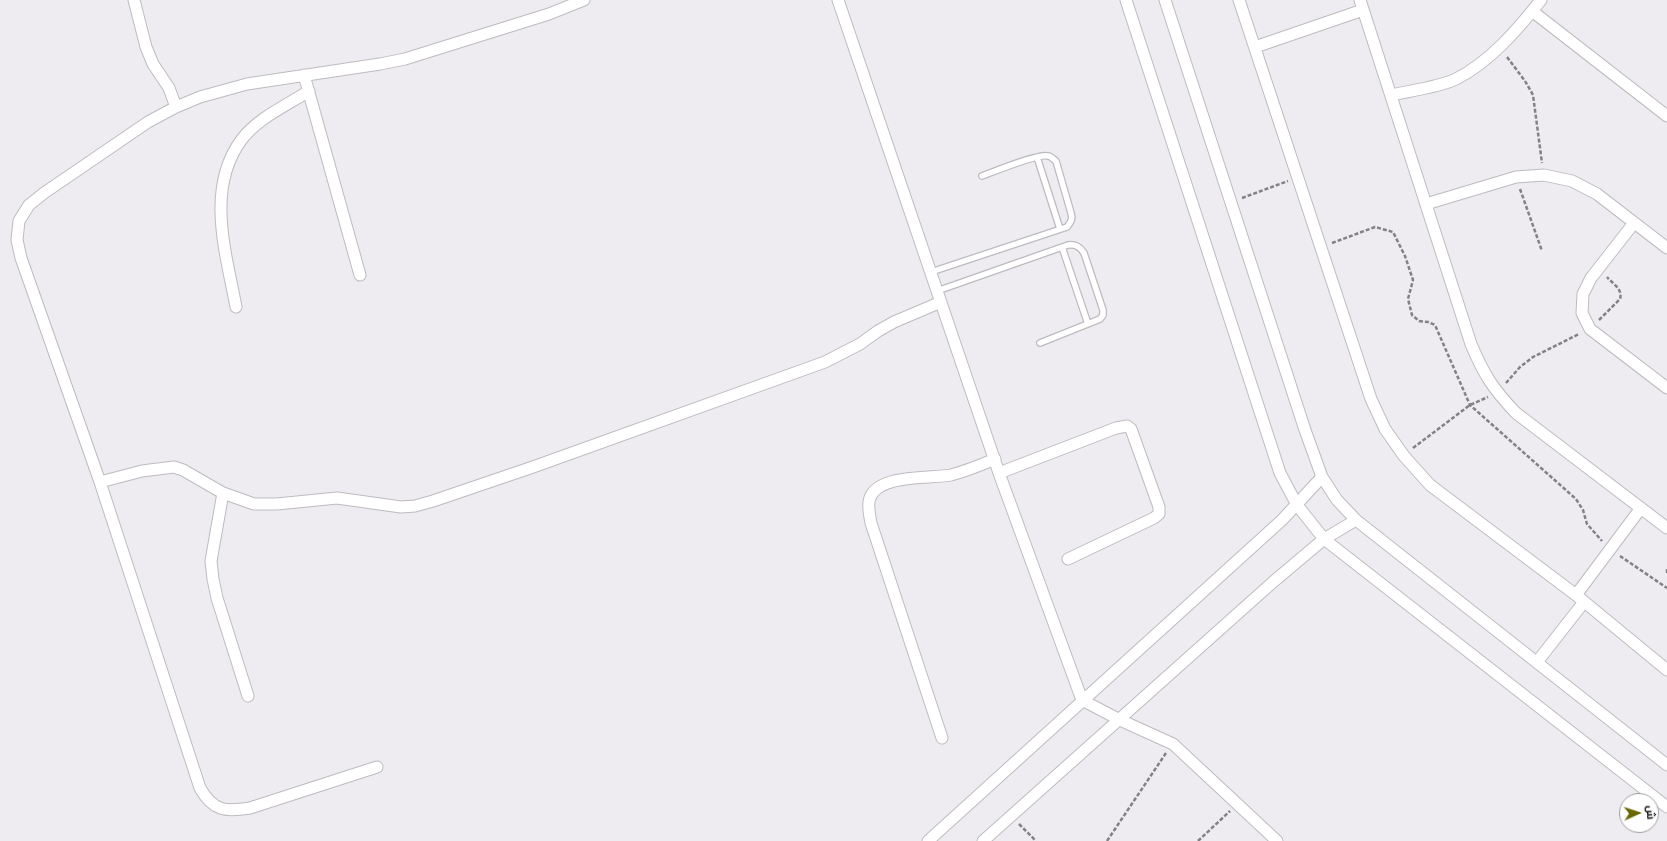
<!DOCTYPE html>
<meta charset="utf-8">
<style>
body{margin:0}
#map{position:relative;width:1667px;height:841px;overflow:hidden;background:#eeecf1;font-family:Roboto,Cairo,sans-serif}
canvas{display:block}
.north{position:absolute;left:1619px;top:793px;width:40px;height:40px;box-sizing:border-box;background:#fff;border:1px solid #9e9e9f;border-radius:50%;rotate:87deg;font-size:11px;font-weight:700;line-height:16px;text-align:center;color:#0d0c0e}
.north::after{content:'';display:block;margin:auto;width:14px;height:18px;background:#6c6800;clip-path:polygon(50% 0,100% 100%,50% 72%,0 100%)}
</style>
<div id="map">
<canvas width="1667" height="841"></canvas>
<div class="north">ش</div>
</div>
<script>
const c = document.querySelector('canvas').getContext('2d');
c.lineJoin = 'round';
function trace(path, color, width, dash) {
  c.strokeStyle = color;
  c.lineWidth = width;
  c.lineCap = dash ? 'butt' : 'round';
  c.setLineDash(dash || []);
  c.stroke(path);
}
const lane = new Path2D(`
 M 1037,157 L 1060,229
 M 1062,247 L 1088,324
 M 931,272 L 1067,227 C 1071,222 1073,219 1071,213 L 1056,161 C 1053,159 1051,156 1048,156 C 1039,153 993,172 982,176
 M 937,291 L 1068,245 C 1076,244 1080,247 1084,253 L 1103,310 L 1103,315 L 1100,319 L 1040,343`);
const street = new Path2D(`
 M 134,0 L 146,47 L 153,64 L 169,88 L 176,107
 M 838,0 L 999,473 L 1082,700 L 1120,720 L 1173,744 L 1277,841
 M 1126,0 L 1280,473 L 1297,505 L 1324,539 L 1667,807
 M 1165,0 L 1305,430 L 1322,477 L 1337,500 L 1356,520 L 1667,765
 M 1239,0 L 1371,399 L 1385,429 L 1404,456 L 1430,485 L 1576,595 L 1667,670
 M 1360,0 L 1471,344 C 1484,375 1493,389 1516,413 L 1667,528
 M 1532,11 L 1667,116
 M 1255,47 L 1363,10
 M 304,75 L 360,275
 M 1391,95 C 1409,91 1440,87 1456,79 C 1490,62 1518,29 1541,0
 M 1426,204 L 1516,177 L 1544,175 L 1572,181 L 1597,194 L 1667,248
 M 1634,223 L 1591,278 L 1583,294 L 1582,313 L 1590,329 L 1667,388
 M 236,307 C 226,253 205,188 242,139 C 258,118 287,105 309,91
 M 999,473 L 1116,428 L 1127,426 L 1131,429 L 1159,507 L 1159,514 L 1154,518 L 1068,559
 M 100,482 L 142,471 L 174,467 L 183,470 L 223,493 L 254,504 L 277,504 L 337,498 L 401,507 L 415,506 L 433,501 L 533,467 L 825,362 L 860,344 L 878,331 L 894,322 L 941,302
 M 223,493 L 211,561 L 213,579 L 217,598 L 248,696
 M 1576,595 L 1641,508
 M 1537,662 L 1584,602
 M 942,738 L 871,523 C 870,517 868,509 869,502 C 873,473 931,479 951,475 C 966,471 981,465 995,459
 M 377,767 L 250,808 C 225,812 213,811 200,788 L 100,482 L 21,258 L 17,240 L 19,221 L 29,205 L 44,193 L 148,122 L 176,107 L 200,97 L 247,84 L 380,64 L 405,59 L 549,14 L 584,0
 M 928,841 L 1282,520 L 1322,477
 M 983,841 L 1273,582 L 1324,539 L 1356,520`);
trace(lane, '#bdbbc0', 8);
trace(street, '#bdbbc0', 13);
trace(new Path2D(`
 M 1507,57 L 1525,81 L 1533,95 L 1542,163
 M 1520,189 L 1542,251
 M 1242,198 L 1288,181
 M 1332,243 L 1375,227 L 1393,232 L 1405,256 L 1413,280 L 1408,299 L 1412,315 L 1419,321 L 1428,322 L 1435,325 L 1470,405 L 1576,499 L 1583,510 L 1587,524 L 1602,541
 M 1599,320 L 1620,299 C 1623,289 1613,284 1607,277
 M 1506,383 L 1520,367 L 1533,357 L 1579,334
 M 1413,448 L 1470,405 L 1488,397
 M 1620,556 L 1667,588
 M 1667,569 L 1667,574
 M 1019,824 L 1036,841
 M 1107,841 L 1166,753
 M 1198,841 L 1230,811`), '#838185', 2.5, [4, 2]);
trace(lane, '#fff', 5.5);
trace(street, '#fff', 11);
</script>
